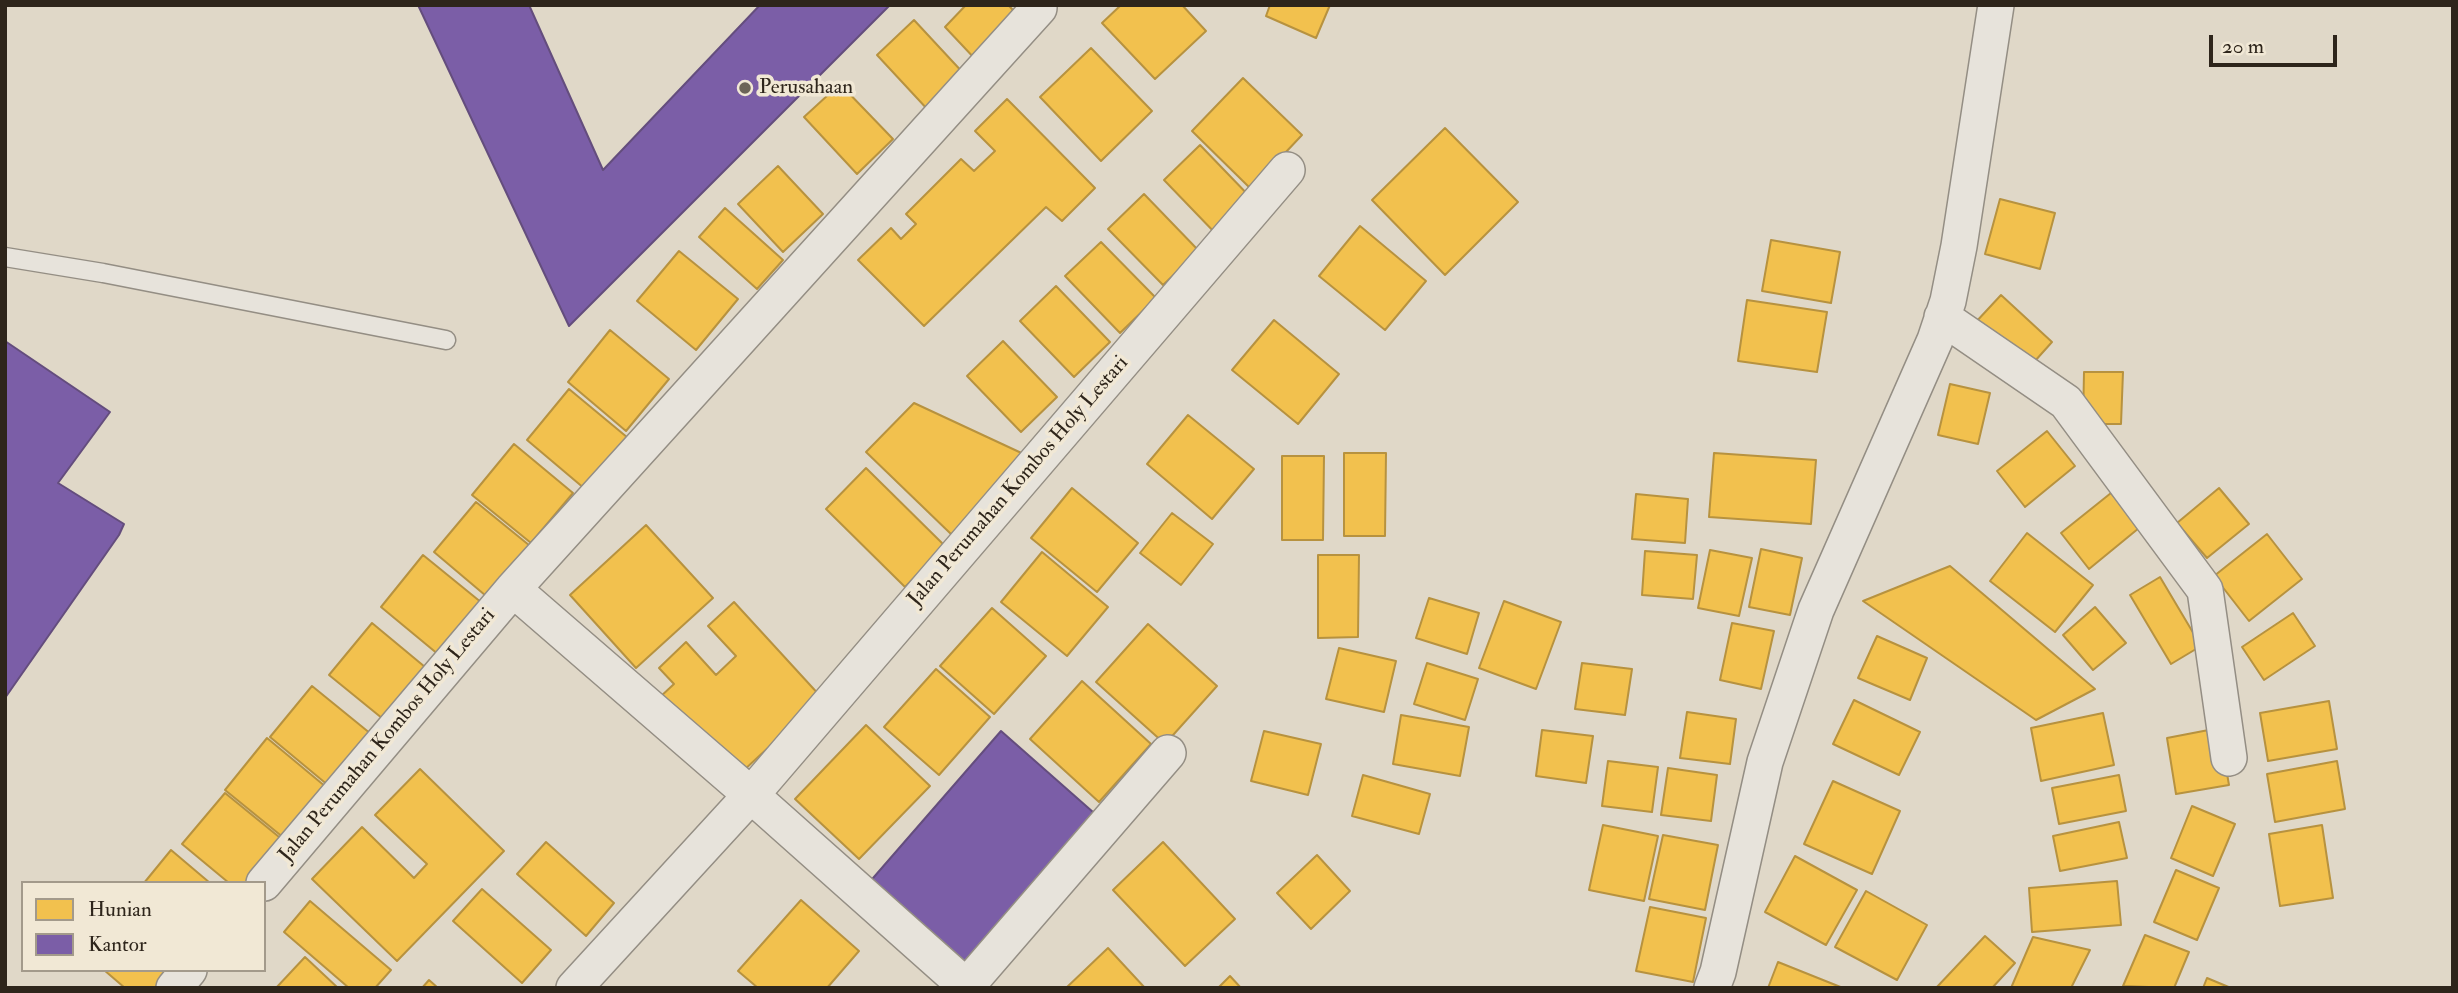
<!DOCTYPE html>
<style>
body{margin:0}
#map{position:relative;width:2458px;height:993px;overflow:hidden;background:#e0d8c8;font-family:"IM FELL Double Pica",serif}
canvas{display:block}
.frame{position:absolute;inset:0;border:7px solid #2e251b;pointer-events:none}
.legend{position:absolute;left:21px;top:881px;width:245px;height:91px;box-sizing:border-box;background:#f1e8d5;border:2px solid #a39a8b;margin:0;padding:9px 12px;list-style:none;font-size:21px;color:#2e251b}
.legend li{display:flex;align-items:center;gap:14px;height:35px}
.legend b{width:35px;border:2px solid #a39a8b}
.scale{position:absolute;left:2209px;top:35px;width:128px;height:32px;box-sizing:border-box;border:4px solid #2e251b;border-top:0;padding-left:9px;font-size:21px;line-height:24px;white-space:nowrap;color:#2e251b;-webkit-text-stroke:5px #f1e8d5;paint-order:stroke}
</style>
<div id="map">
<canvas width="2458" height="993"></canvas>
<div class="frame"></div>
<ul class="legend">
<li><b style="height:19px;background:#f2c14e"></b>Hunian</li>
<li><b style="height:19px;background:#7b5ea7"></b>Kantor</li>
</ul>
<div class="scale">20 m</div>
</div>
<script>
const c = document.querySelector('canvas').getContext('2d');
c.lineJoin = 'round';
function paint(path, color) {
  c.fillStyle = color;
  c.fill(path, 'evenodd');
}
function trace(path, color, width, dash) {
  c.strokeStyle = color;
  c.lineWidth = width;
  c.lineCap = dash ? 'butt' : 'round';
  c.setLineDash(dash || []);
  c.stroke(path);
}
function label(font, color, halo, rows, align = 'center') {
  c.font = font + ' "IM FELL Double Pica",serif';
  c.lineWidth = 7;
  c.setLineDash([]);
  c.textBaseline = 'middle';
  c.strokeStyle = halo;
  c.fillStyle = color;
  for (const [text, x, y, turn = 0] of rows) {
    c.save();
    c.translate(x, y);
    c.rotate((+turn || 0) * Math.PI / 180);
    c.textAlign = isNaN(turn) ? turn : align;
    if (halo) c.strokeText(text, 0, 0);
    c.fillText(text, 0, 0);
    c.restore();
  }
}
const homes = new Path2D(`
 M 966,5 L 1008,5 L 1019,16 L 977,61 L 945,27 Z
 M 1121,5 L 1182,5 L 1206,31 L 1155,79 L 1102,23 Z
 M 1270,5 L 1330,5 L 1316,38 L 1266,16 Z
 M 914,20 L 966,76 L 929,111 L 877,55 Z
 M 1091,48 L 1152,111 L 1101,161 L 1040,97 Z
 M 1243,78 L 1302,135 L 1251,189 L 1192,131 Z
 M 840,84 L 893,139 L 857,174 L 804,117 Z
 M 1007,99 L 1095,188 L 1062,221 L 1046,207 L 924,326 L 858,260 L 891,228 L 901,239 L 916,224 L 906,214 L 961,159 L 974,171 L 995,151 L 975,131 Z
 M 1445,128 L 1518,202 L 1445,275 L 1372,200 Z
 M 1200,145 L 1254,201 L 1218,236 L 1164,180 Z
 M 778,166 L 823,214 L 783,252 L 738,204 Z
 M 1144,194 L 1199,251 L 1163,285 L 1108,229 Z
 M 2000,199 L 2055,213 L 2040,269 L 1985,254 Z
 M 725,208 L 783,260 L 757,289 L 699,237 Z
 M 1360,226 L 1426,281 L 1385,330 L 1319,276 Z
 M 1771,240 L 1840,252 L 1831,303 L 1762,291 Z
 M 1101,242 L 1156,298 L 1120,333 L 1065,276 Z
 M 679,251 L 738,299 L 696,350 L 637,301 Z
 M 1056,286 L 1110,342 L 1074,377 L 1020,321 Z
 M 2001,295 L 2052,342 L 2026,371 L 1975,323 Z
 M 1747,300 L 1827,312 L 1817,372 L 1738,361 Z
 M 1274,320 L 1339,374 L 1298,424 L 1232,370 Z
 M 610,330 L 669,379 L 626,431 L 568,382 Z
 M 1003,341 L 1057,397 L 1021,432 L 967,376 Z
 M 2084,372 L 2123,372 L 2121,424 L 2083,424 Z
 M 1950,384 L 1990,393 L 1978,444 L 1938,435 Z
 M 569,389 L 628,438 L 585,489 L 527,440 Z
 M 914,403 L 1030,457 L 952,535 L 866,452 Z
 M 1188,415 L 1254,469 L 1212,519 L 1147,464 Z
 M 2047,431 L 2075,466 L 2025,507 L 1997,471 Z
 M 514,444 L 573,493 L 531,543 L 472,495 Z
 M 1344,453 L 1386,453 L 1385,536 L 1344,536 Z
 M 1714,453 L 1816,460 L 1811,524 L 1709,517 Z
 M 1282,456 L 1324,456 L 1323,540 L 1282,540 Z
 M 866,468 L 945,546 L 905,587 L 826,509 Z
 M 1072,488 L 1138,543 L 1097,592 L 1031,538 Z
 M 2219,488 L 2249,524 L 2207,558 L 2177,523 Z
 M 2111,493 L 2139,528 L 2089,569 L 2061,533 Z
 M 1636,494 L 1688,499 L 1685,543 L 1632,539 Z
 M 476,502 L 535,550 L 492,601 L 434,552 Z
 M 1172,513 L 1213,544 L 1181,585 L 1140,553 Z
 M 646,525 L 713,598 L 636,668 L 570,595 Z
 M 2027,533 L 2093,585 L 2055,632 L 1990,581 Z
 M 2267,534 L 2302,579 L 2249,621 L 2214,576 Z
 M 1761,549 L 1802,558 L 1790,615 L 1749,607 Z
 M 1710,550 L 1752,558 L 1739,616 L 1698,608 Z
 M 1645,551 L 1697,555 L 1693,599 L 1642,595 Z
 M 1042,552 L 1108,607 L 1067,656 L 1001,602 Z
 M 423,555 L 482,603 L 439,655 L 381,607 Z
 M 1318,555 L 1359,555 L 1358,637 L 1318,638 Z
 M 1950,566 L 2095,689 L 2036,720 L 1863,601 Z
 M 2160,577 L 2201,646 L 2171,664 L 2130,595 Z
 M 1429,598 L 1479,613 L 1467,654 L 1416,638 Z
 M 1504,601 L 1561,622 L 1536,689 L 1479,668 Z
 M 734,602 L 822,698 L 743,771 L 659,698 L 674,684 L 659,668 L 686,642 L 716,675 L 736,656 L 708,626 Z
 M 2095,607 L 2126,643 L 2093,670 L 2063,635 Z
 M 992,608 L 1046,656 L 994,714 L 940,666 Z
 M 2293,613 L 2315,646 L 2264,680 L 2242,647 Z
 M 372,623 L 431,672 L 388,723 L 329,675 Z
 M 1732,623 L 1774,631 L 1761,689 L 1720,680 Z
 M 1148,624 L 1217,686 L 1165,744 L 1096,682 Z
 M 1877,636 L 1927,658 L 1910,700 L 1858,678 Z
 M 1339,648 L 1396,661 L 1384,712 L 1326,699 Z
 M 1427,663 L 1478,679 L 1465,720 L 1414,704 Z
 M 1582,663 L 1632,669 L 1625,715 L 1575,709 Z
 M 936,669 L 990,717 L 939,775 L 884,727 Z
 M 1082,681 L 1151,744 L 1099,802 L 1030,739 Z
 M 312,686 L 371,734 L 329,786 L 270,737 Z
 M 1854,700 L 1920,732 L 1899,775 L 1833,744 Z
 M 2329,701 L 2337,749 L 2268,761 L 2260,713 Z
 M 1687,712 L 1736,719 L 1730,764 L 1680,758 Z
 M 2103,713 L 2114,765 L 2041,781 L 2031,728 Z
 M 1401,715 L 1469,727 L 1460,776 L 1393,764 Z
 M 866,725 L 930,786 L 859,859 L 795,799 Z
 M 2219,728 L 2229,785 L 2176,794 L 2167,738 Z
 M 1542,730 L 1593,736 L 1586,783 L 1536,776 Z
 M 1264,731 L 1321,744 L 1308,795 L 1251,781 Z
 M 267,738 L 326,787 L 284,838 L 225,790 Z
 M 1608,761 L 1658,767 L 1652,812 L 1602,806 Z
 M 2337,761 L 2345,809 L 2275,822 L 2267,774 Z
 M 1668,768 L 1717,775 L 1711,821 L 1661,815 Z
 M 420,769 L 504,851 L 397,961 L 312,879 L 362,827 L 414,878 L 427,864 L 375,815 Z
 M 1363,775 L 1430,794 L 1419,834 L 1352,816 Z
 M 2119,775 L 2126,811 L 2059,824 L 2052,788 Z
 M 1833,781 L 1900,811 L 1872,874 L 1804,844 Z
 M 225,793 L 284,841 L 249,883 L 229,883 L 182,844 Z
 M 2192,806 L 2235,824 L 2213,876 L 2171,858 Z
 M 2119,822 L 2127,858 L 2060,871 L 2053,836 Z
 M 1603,825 L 1658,836 L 1644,901 L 1589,890 Z
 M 2322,825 L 2333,898 L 2280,906 L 2269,834 Z
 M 1663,835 L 1718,845 L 1705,910 L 1649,899 Z
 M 546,842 L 614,903 L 586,936 L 517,874 Z
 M 1163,842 L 1235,919 L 1185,966 L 1113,890 Z
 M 171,850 L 210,883 L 144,883 Z
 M 1317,855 L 1350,891 L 1311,929 L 1277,893 Z
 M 1795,856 L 1857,890 L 1826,945 L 1765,912 Z
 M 2176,870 L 2219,888 L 2197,940 L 2154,922 Z
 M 2117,881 L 2121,925 L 2032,932 L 2029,888 Z
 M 482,889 L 551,950 L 522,983 L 453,921 Z
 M 1866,891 L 1927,925 L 1897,980 L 1835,947 Z
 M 801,900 L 859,951 L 827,988 L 758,988 L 738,971 Z
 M 310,901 L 391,970 L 375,988 L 349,988 L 284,932 Z
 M 1650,907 L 1706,918 L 1693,982 L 1636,971 Z
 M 2145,935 L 2189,952 L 2174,988 L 2123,986 Z
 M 1985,936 L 2015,963 L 1992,988 L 1936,988 Z
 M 2033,937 L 2090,950 L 2071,988 L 2011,988 Z
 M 1108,948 L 1145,988 L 1066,988 Z
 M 305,957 L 338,988 L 276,988 Z
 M 1778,962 L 1843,988 L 1768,988 Z
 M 104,970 L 179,970 L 164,988 L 125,988 Z
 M 1230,976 L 1241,988 L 1218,988 Z
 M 2207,978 L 2231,988 L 2203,988 Z
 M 429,980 L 438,988 L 422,988 Z`);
paint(homes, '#f2c14e');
trace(homes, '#b7923f', 2);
const offices = new Path2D(`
 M 418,5 L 529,5 L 603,170 L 760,5 L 890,5 L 569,326 Z
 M 5,341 L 110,412 L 58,483 L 124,524 L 119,535 L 5,698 Z
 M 1001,731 L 1102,820 L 967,973 L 867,885 Z`);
paint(offices, '#7b5ea7');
trace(offices, '#644d7d', 2);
const lane = new Path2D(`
 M 5,257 L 103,273 L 446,340`);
const street = new Path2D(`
 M 1942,317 L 2066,402 L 2205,590 L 2229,758
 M 513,589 L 751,795 L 968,988
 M 264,883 L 513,589 L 1039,8
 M 174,988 L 189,970
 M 574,988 L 751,795 L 1287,170
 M 965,988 L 1168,753
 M 1712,988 L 1718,972 L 1765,762 L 1816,610 L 1935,340 L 1948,301 L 1959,246 L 1996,5`);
trace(lane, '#948e84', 21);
trace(street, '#948e84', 38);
trace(lane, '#e7e3db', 18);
trace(street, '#e7e3db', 35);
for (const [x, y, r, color] of [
 [745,88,7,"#6c6458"]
]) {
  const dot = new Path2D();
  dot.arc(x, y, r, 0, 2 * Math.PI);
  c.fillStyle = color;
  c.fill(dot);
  trace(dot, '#f1e8d5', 2.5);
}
label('21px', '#2e251b', '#f1e8d5', [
 ["Perusahaan",759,88]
], 'left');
label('21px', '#2e251b', '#f1e8d5', [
 ["Jalan Perumahan Kombos Holy Lestari",1019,482,-49],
 ["Jalan Perumahan Kombos Holy Lestari",388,736,-50]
]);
</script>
